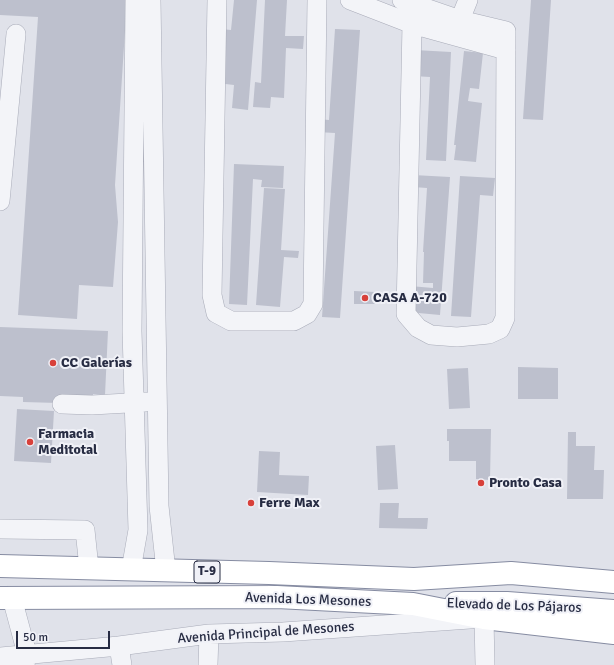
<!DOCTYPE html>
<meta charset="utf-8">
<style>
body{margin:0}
#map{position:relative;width:614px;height:665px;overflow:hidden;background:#e0e2ea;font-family:Signika,sans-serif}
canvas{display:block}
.scale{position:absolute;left:16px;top:631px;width:94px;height:18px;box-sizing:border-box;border:2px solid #272c43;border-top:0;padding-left:5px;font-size:12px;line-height:14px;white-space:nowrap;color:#272c43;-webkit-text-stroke:3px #f0f1f7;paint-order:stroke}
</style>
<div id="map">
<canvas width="614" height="665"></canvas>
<div class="scale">50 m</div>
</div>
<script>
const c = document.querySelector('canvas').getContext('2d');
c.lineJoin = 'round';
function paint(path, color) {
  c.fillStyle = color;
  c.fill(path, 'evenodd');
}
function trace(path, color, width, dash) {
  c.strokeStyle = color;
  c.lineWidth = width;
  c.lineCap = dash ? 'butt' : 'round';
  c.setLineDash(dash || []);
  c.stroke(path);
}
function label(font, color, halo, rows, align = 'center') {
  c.font = font + ' Signika,sans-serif';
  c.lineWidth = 4;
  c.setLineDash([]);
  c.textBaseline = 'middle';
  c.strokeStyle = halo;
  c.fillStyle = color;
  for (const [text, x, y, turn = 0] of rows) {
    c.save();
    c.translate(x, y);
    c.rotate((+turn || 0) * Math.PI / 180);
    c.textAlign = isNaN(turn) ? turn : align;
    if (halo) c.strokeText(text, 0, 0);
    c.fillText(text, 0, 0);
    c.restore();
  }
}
paint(new Path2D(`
 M 0,0 L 127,0 L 115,185 L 118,222 L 113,287 L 79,285 L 77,319 L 18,315 L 38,17 L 0,15 Z
 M 234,0 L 257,0 L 248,110 L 232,108 L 234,85 L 217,83 L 221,29 L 231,30 Z
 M 265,0 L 287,0 L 285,36 L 304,36 L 303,49 L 286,48 L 284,98 L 271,97 L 270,108 L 253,107 L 255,82 L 261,83 Z
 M 531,0 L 551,0 L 543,120 L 523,119 Z
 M 335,29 L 360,30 L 340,318 L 322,317 L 335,133 L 317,132 L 318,119 L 329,120 Z
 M 415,50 L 451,52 L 446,161 L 426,160 L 430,77 L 413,76 Z
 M 464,51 L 483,53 L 479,89 L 470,88 L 468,101 L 482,103 L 476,162 L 454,160 L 456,145 L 454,145 Z
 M 234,164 L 284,166 L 283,188 L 261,187 L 262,180 L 253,179 L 247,305 L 229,304 Z
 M 413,175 L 450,177 L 440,315 L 408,312 L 410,286 L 433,288 L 433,283 L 423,283 L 424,252 L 423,252 L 427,188 L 413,187 Z
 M 460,176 L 495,178 L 493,196 L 480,195 L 471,317 L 451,316 Z
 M 264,188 L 285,189 L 281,250 L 299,251 L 298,258 L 284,257 L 280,307 L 256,305 Z
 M 354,291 L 375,292 L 375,304 L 354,304 Z
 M 0,327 L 108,331 L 105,395 L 93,394 L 93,404 L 23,402 L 23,397 L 0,396 Z
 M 518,367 L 558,368 L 558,399 L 518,399 Z
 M 468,368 L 470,408 L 449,409 L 447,369 Z
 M 17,409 L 54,411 L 51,463 L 14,461 Z
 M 447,429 L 491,429 L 490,480 L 476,479 L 476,461 L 449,461 L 449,441 L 447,441 Z
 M 568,432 L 576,432 L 576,446 L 595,446 L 594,470 L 604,470 L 603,499 L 567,499 Z
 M 395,445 L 398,489 L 378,490 L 376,446 Z
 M 259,451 L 280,452 L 279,475 L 309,476 L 308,495 L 257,492 Z
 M 380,503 L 399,503 L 398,518 L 428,518 L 427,529 L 379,528 Z`), '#bdc0cd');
const minor = new Path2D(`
 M 151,0 L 159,506 L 166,571
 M 217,0 L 212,295 L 216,313 L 231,321 L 294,321 L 307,314 L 313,304 L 317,0
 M 350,0 L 412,24 L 506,50
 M 402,0 L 460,20 L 506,31 L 505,318 L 500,329 L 489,334 L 457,337 L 431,335 L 418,328 L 406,314 L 412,24 L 416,5
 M 460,20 L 468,0
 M 0,201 L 16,34
 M 62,404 L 92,405 L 146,402
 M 0,529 L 85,530 L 89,568
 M 131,570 L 138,530 L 132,331 L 135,0
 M 12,598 L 27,654 L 25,665
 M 119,646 L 122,665
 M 0,657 L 119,646 L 209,634 L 283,632 L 484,618 L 485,665
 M 208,665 L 209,634`);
const highway = new Path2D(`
 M 0,566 L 269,573 L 414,579 L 511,573 L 614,582
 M 0,598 L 277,597 L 413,604 L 484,618 L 614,633
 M 456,603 L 507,603 L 614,611`);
trace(minor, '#a8abb8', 20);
trace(highway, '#868ca2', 24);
trace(minor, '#f3f4f8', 19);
trace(highway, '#fff', 22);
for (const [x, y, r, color] of [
 [365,298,4,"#d8413b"],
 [53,363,4,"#d8413b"],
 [30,442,4,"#d8413b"],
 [481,483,4,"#d8413b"],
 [251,503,4,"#d8413b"]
]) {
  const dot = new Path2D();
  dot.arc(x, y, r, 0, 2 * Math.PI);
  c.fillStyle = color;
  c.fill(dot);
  trace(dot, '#f0f1f7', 1.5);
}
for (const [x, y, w] of [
 [207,572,26]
]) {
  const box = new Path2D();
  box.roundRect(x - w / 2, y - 11, w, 22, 3);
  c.fillStyle = '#f0f1f7';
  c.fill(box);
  trace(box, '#272c43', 1);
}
label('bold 13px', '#272c43', null, [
 ["T-9",207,572]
]);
label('bold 14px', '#272c43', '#f0f1f7', [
 ["CASA A-720",373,298],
 ["CC Galerías",61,363],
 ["Farmacia",38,434],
 ["Meditotal",38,450],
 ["Pronto Casa",489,483],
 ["Ferre Max",259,503]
], 'left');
label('14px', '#272c43', '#f0f1f7', [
 ["Avenida Los Mesones",308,600,2],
 ["Elevado de Los Pájaros",514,606,2],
 ["Avenida Principal de Mesones",266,633,-4]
]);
</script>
